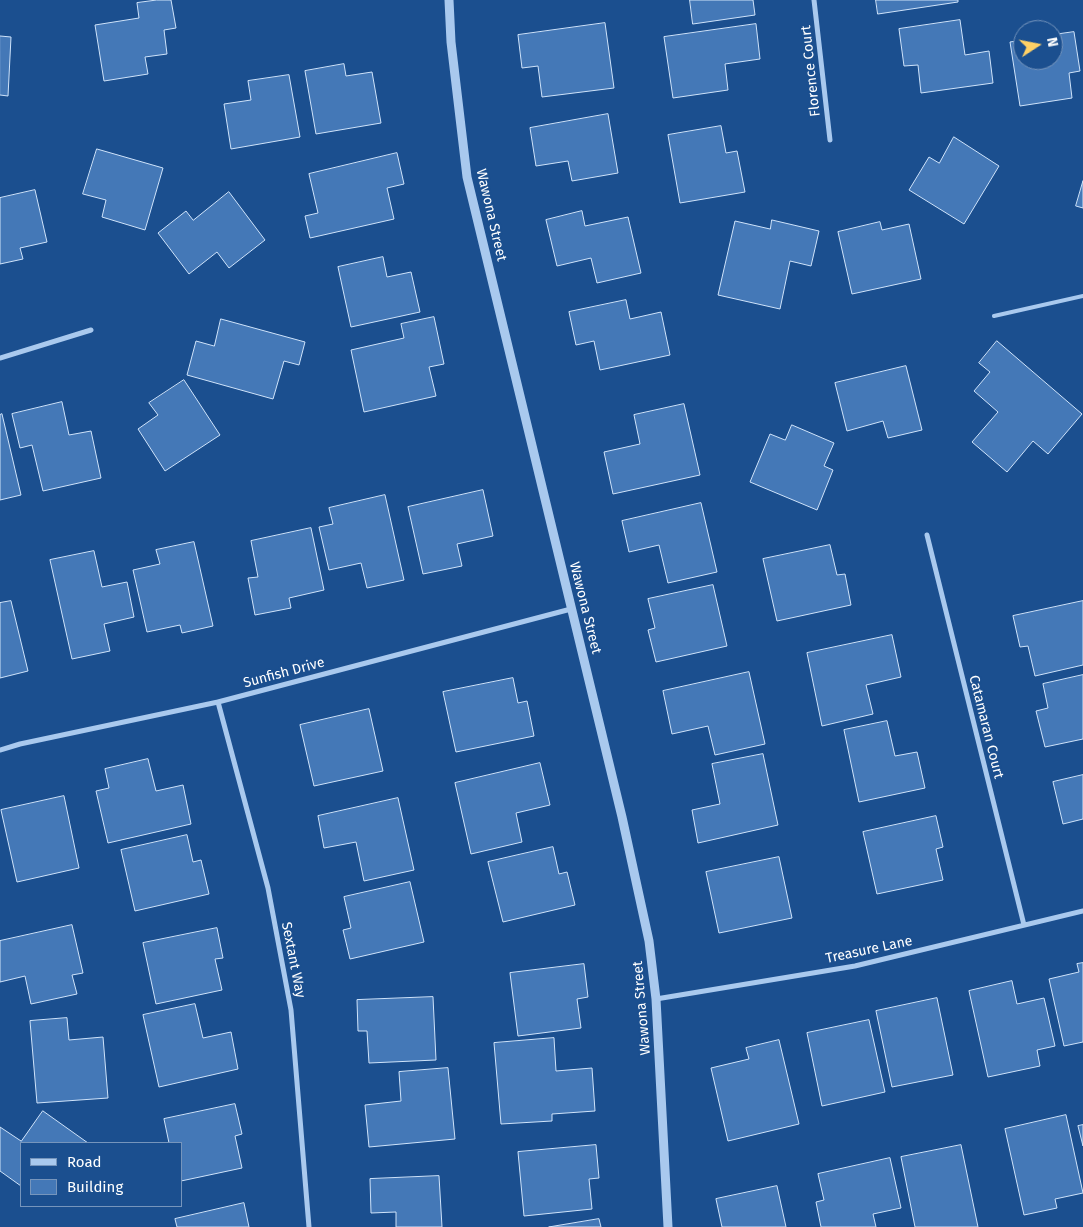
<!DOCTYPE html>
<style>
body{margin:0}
#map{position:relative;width:1083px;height:1227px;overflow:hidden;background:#1b4f8f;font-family:"Fira Sans",sans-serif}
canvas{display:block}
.legend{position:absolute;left:20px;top:1142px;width:162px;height:65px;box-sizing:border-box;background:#1b4f8f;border:1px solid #7695bc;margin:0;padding:6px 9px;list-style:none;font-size:15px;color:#fff}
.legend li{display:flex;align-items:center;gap:10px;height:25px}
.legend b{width:25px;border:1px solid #7695bc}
.north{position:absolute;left:1013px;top:20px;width:50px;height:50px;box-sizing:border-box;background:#1b4f8f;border:1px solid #7695bc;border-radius:50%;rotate:79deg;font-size:14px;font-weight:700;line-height:20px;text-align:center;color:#fff}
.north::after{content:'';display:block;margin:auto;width:18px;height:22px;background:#ffd166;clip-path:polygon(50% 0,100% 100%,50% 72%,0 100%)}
</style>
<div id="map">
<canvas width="1083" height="1227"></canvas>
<ul class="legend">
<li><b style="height:6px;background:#a9c9ee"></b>Road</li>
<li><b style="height:14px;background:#4478b7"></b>Building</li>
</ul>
<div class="north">N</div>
</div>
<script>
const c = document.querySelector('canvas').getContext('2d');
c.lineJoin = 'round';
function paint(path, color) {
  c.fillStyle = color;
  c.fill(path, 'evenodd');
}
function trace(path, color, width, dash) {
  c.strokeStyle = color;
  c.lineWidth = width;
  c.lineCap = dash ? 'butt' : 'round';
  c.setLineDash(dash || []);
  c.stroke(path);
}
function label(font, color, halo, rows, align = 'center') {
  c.font = font + ' "Fira Sans",sans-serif';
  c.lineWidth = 4;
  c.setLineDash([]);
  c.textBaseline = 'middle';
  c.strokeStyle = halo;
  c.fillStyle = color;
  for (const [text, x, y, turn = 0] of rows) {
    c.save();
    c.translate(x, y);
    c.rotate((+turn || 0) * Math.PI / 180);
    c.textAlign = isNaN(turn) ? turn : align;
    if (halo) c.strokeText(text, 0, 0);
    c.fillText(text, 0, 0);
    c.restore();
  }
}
const building = new Path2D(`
 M 157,0 L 171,0 L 176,28 L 164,30 L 167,54 L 145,57 L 148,74 L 104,81 L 95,25 L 139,18 L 137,3 Z
 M 690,0 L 753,0 L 755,15 L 693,24 Z
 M 876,0 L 958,0 L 958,2 L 878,14 Z
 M 960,20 L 965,55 L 989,51 L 993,83 L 921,93 L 918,65 L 904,66 L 899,29 Z
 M 605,23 L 614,88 L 542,97 L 538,66 L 522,68 L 518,35 Z
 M 756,24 L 760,59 L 725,64 L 728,90 L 673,98 L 664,37 Z
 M 1074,32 L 1080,71 L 1069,73 L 1072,98 L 1020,106 L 1010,42 L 1023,40 L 1023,60 L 1053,60 L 1053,35 Z
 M 0,36 L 11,37 L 8,96 L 0,95 Z
 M 344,64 L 346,76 L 372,72 L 381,123 L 316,134 L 305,71 Z
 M 289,75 L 300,137 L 231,149 L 224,104 L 251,100 L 248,81 Z
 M 608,114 L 618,173 L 572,181 L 568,161 L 536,166 L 530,128 Z
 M 721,126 L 726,153 L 737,151 L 745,192 L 680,203 L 668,135 Z
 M 954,137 L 999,166 L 964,224 L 909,190 L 929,157 L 939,163 Z
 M 97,149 L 163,168 L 145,230 L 102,217 L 106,200 L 83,194 Z
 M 397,153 L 404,184 L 387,188 L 394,219 L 310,238 L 305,216 L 318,213 L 309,174 Z
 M 1083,181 L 1083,208 L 1076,206 Z
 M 35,190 L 47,242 L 20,248 L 23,259 L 0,264 L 0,198 Z
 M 229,192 L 265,240 L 229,268 L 217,252 L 189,274 L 158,233 L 186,211 L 193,220 Z
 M 582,211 L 585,226 L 628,217 L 641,273 L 597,283 L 591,258 L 557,266 L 546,220 Z
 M 772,220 L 819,231 L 811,266 L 790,261 L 780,309 L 718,295 L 735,221 L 770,229 Z
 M 880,222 L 882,230 L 909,224 L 921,279 L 852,294 L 838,232 Z
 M 383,257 L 387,277 L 411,272 L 420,312 L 351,327 L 338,267 Z
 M 626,300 L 630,319 L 661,312 L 670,355 L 600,370 L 594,341 L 576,345 L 569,312 Z
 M 434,317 L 444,364 L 429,367 L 436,396 L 364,412 L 351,350 L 404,338 L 401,324 Z
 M 221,319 L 305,342 L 299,365 L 284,361 L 273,399 L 187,375 L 196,341 L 214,346 Z
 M 997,341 L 1082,414 L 1048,454 L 1033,441 L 1007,472 L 972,442 L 998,412 L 974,391 L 990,372 L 979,363 Z
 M 906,366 L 922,430 L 888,438 L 883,421 L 847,431 L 835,383 Z
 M 184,380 L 220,435 L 165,471 L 138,429 L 158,415 L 149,403 Z
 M 62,402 L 69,435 L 91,431 L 101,478 L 43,491 L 32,445 L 20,448 L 12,414 Z
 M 684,404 L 700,475 L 613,494 L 604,452 L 640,444 L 634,415 Z
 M 2,414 L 21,495 L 0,500 L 0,415 Z
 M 792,425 L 834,443 L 824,466 L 833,470 L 817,510 L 750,482 L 770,434 L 785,440 Z
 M 483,490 L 493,536 L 457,544 L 462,566 L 423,574 L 408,507 Z
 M 385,495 L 404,580 L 367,588 L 361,563 L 329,570 L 319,527 L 333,524 L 329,508 Z
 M 701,503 L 717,572 L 668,583 L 659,545 L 629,552 L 622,521 Z
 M 311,528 L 324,590 L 289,598 L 291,608 L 255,615 L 248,578 L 258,577 L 251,541 Z
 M 194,542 L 213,626 L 182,633 L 180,625 L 147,632 L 133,570 L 160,564 L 156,550 Z
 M 830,545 L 837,575 L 845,574 L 851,605 L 777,621 L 763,559 Z
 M 94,551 L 102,587 L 127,582 L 134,617 L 104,624 L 110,651 L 72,659 L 50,560 Z
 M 713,585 L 727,646 L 656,662 L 648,630 L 655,628 L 648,599 Z
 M 11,601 L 28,671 L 0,678 L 0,603 Z
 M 1083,601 L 1083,665 L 1035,676 L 1028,646 L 1020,647 L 1013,616 Z
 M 892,635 L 901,677 L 866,685 L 873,714 L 822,726 L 807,653 Z
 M 749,672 L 765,744 L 715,755 L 708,726 L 672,734 L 663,691 Z
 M 1083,675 L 1083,739 L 1045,747 L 1036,711 L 1048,708 L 1043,684 Z
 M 513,678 L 518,703 L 527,701 L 534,736 L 456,752 L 443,692 Z
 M 369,709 L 383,771 L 314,786 L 300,725 Z
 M 887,721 L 895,756 L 917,752 L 925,788 L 859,802 L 844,730 Z
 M 763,754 L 778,825 L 698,843 L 692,810 L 720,804 L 712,764 Z
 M 148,759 L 156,791 L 183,785 L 191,824 L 108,843 L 96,791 L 109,788 L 105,769 Z
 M 540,763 L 550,805 L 516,813 L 522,842 L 471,854 L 455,783 Z
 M 1083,775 L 1083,819 L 1063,824 L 1053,782 Z
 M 64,796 L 79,868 L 17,882 L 1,810 Z
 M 398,798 L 414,870 L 364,881 L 356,842 L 324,848 L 318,816 Z
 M 936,816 L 943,847 L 936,849 L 943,880 L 877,894 L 863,832 Z
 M 187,835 L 193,862 L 201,860 L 209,894 L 135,911 L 121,850 Z
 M 553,847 L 559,874 L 567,872 L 575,905 L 503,922 L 488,862 Z
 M 779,857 L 792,918 L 719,933 L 706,872 Z
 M 410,882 L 424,942 L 350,959 L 343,930 L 351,928 L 344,897 Z
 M 72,925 L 83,973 L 72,975 L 77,994 L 31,1004 L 25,976 L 0,982 L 0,941 Z
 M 217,928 L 223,958 L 215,959 L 222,990 L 156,1004 L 143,943 Z
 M 1083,963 L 1083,1042 L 1064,1046 L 1049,979 L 1079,972 L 1077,964 Z
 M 584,964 L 588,997 L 577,999 L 581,1028 L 518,1036 L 510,973 Z
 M 1012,981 L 1017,1004 L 1044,998 L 1055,1046 L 1037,1050 L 1040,1066 L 988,1077 L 969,991 Z
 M 433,997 L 436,1060 L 369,1063 L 367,1031 L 358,1031 L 357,1000 Z
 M 937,998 L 953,1075 L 892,1087 L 876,1011 Z
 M 195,1004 L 203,1038 L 231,1032 L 238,1069 L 159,1087 L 143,1015 Z
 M 67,1018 L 69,1040 L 103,1037 L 108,1098 L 37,1103 L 30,1021 Z
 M 869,1020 L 885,1092 L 822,1106 L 807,1033 Z
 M 554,1038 L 556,1071 L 592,1068 L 595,1111 L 552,1114 L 552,1121 L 501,1124 L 494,1043 Z
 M 779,1040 L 799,1124 L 728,1141 L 711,1068 L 749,1059 L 746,1048 Z
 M 448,1068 L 455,1139 L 369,1147 L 365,1105 L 401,1101 L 399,1072 Z
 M 235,1104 L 242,1134 L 235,1136 L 242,1168 L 181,1181 L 181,1143 L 169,1143 L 164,1119 Z
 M 43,1111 L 88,1143 L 21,1143 L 21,1186 L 0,1171 L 0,1127 L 21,1141 Z
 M 1066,1115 L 1083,1193 L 1055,1199 L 1057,1208 L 1024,1215 L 1005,1129 Z
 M 1083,1125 L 1083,1146 L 1078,1126 Z
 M 596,1145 L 599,1178 L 589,1179 L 592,1209 L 524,1216 L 518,1152 Z
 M 961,1145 L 978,1227 L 915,1227 L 901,1157 Z
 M 890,1158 L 901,1208 L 873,1214 L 876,1227 L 821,1227 L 816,1202 L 824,1200 L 818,1174 Z
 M 439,1176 L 442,1227 L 396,1227 L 396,1212 L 371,1213 L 370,1179 Z
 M 777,1186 L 786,1227 L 722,1227 L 716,1199 Z
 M 244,1203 L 249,1227 L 177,1227 L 175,1219 Z
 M 599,1219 L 601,1227 L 549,1227 Z`);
paint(building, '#4478b7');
trace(building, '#cfe3fa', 1);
trace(new Path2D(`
 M 994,316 L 1083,296`), '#a9c9ee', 4);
trace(new Path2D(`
 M 814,0 L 830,140
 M 0,358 L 91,330
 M 927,535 L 1024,925
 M 218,702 L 268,888 L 291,1010 L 309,1227
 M 0,750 L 20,744 L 218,702 L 571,609
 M 656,999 L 855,966 L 1083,911`), '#a9c9ee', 5);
trace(new Path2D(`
 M 449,0 L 451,42 L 467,177 L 622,817 L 649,941 L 656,999 L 668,1227`), '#a9c9ee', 9);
label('14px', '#fff', '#1b4f8f', [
 ["Florence Court",811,71,-96],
 ["Wawona Street",491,215,77],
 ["Wawona Street",585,608,76],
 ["Sunfish Drive",284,673,-15],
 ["Catamaran Court",986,727,76],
 ["Treasure Lane",869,950,-12],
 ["Sextant Way",293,960,79],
 ["Wawona Street",642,1008,-95]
]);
</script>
